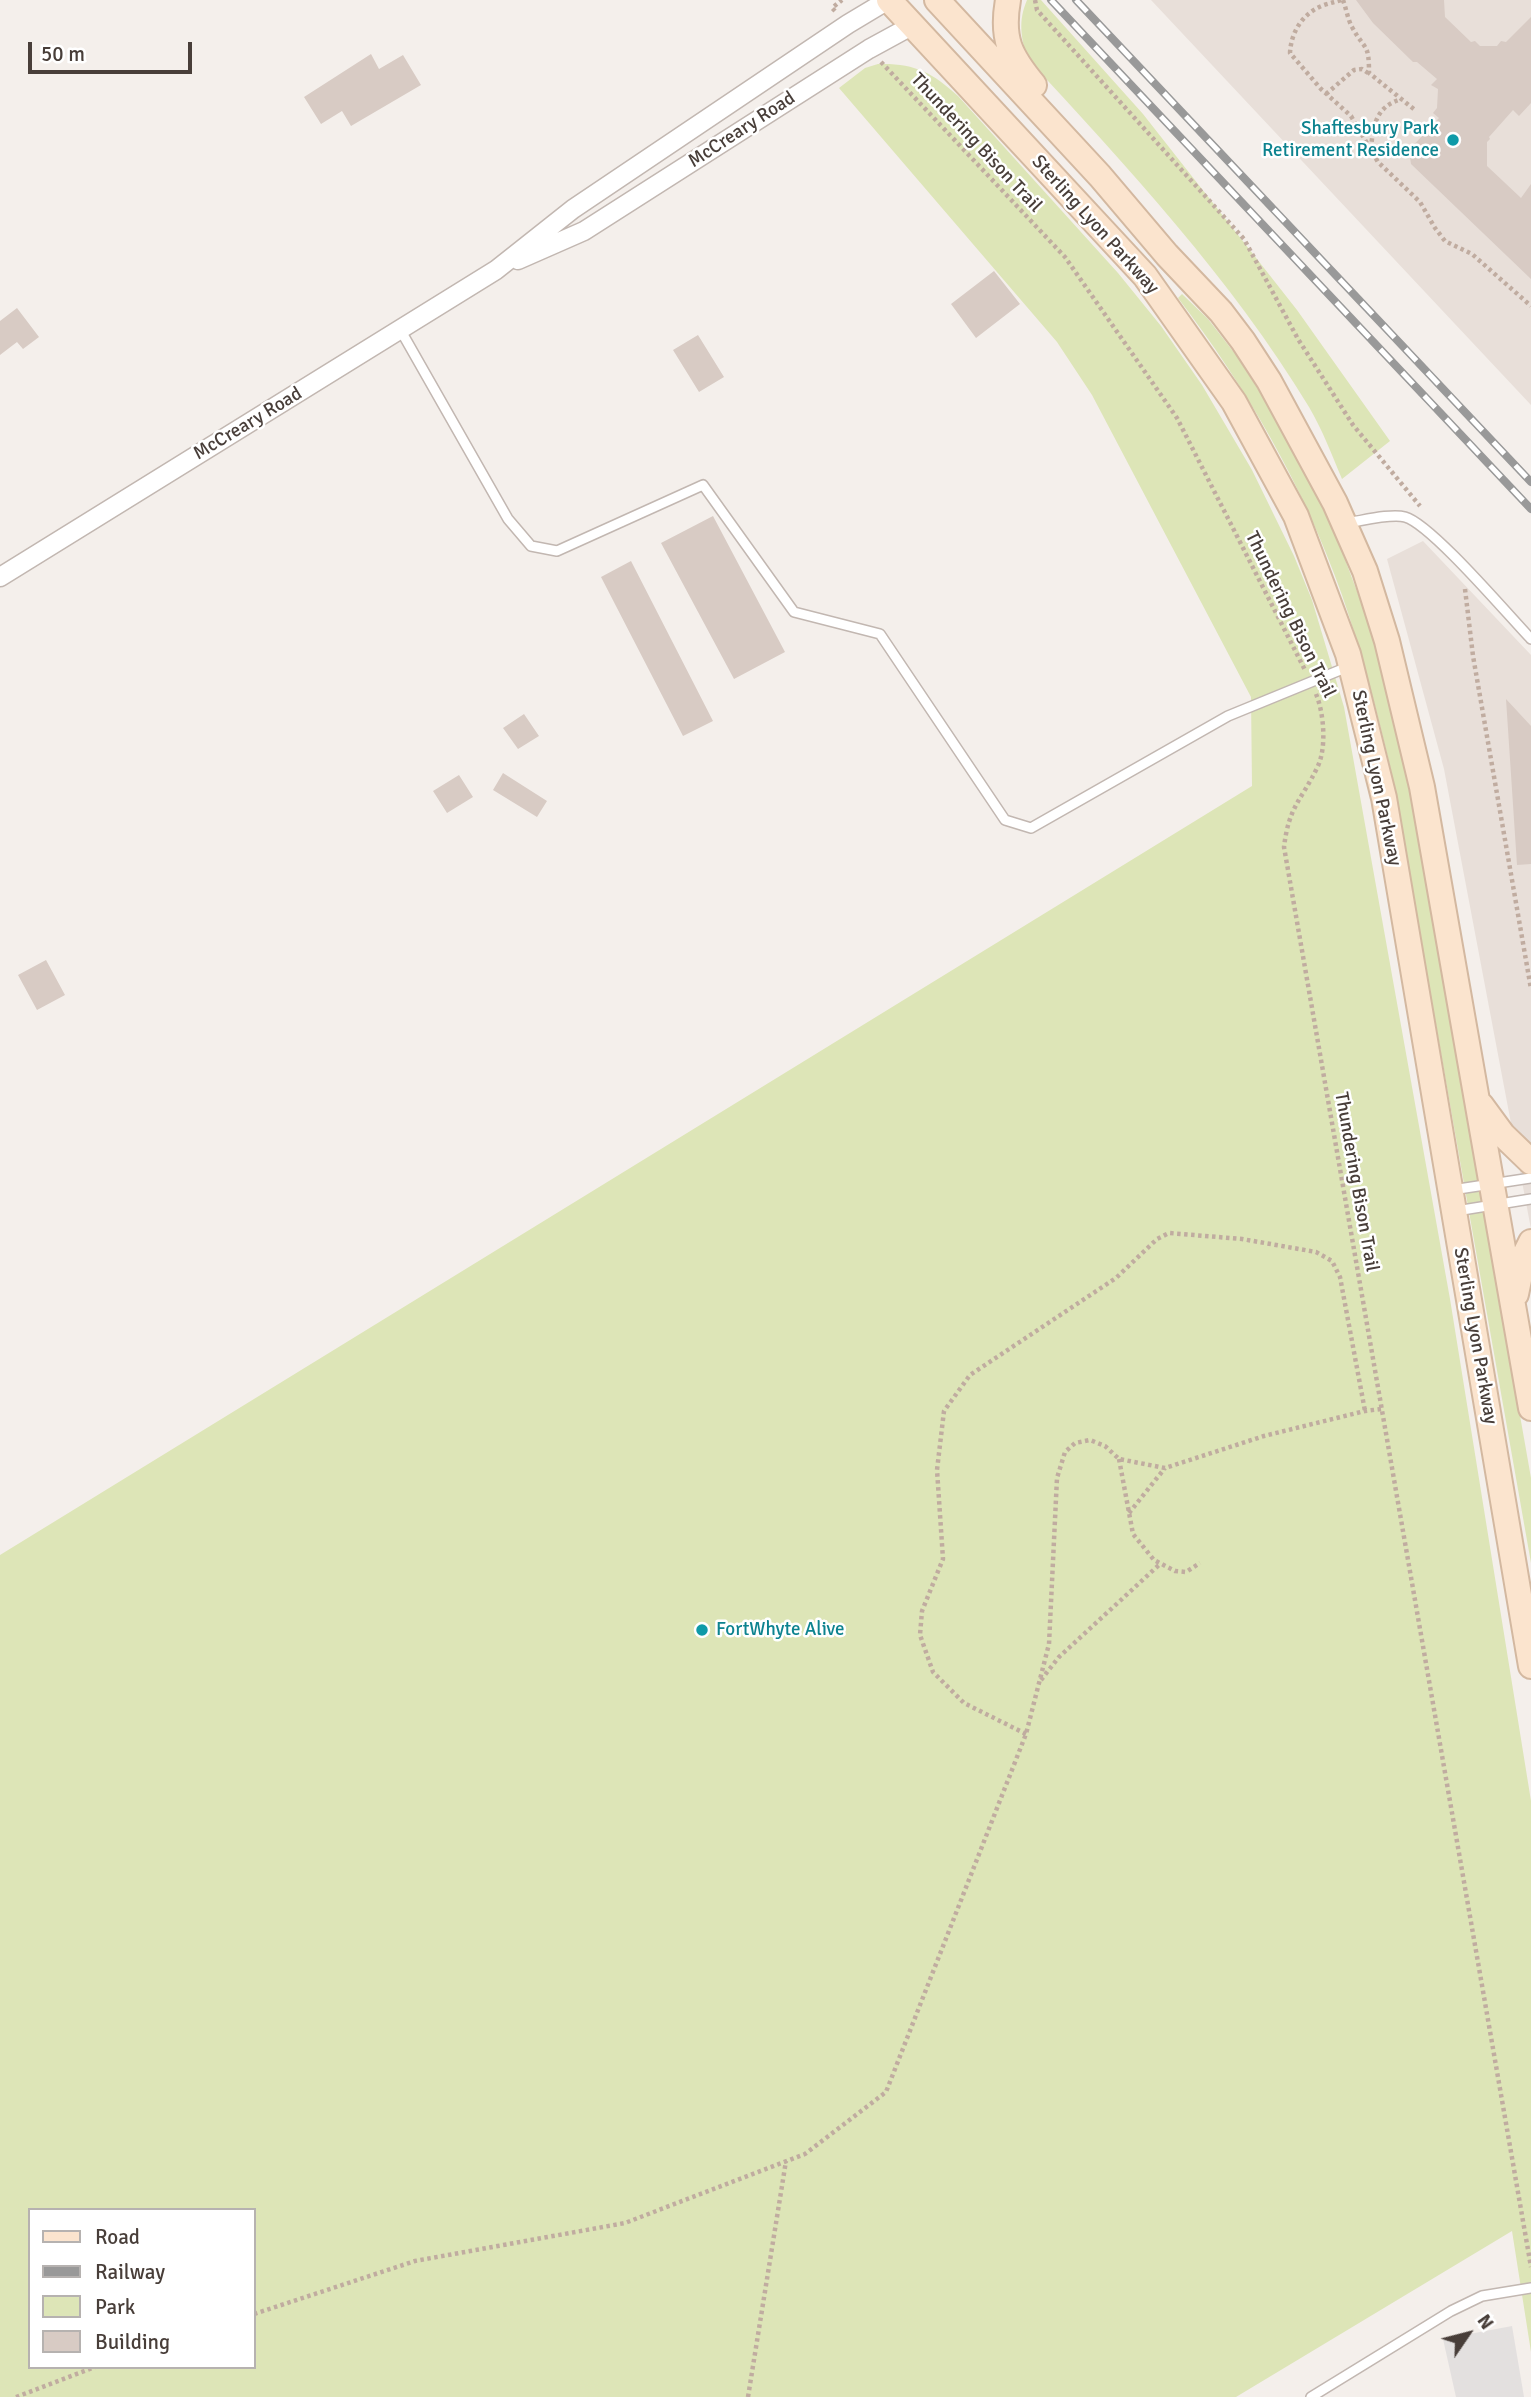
<!DOCTYPE html>
<style>
body{margin:0}
#map{position:relative;width:1531px;height:2397px;overflow:hidden;background:#f4efeb;font-family:Signika,sans-serif}
canvas{display:block}
.legend{position:absolute;left:28px;top:2208px;width:228px;height:161px;box-sizing:border-box;background:#fff;border:2px solid #b6b2b0;margin:0;padding:9px 12px;list-style:none;font-size:21px;color:#483e39}
.legend li{display:flex;align-items:center;gap:14px;height:35px}
.legend b{width:35px;border:2px solid #b6b2b0}
.north{position:absolute;left:1433px;top:2299px;width:70px;height:70px;-webkit-text-stroke:5px #fff;paint-order:stroke;rotate:55deg;font-size:19px;font-weight:700;line-height:28px;text-align:center;color:#483e39}
.north::after{content:'';display:block;margin:auto;width:24px;height:32px;background:#483e39;clip-path:polygon(50% 0,100% 100%,50% 72%,0 100%)}
.scale{position:absolute;left:28px;top:42px;width:164px;height:32px;box-sizing:border-box;border:4px solid #483e39;border-top:0;padding-left:9px;font-size:21px;line-height:24px;white-space:nowrap;color:#483e39;-webkit-text-stroke:5px #fff;paint-order:stroke}
</style>
<div id="map">
<canvas width="1531" height="2397"></canvas>
<ul class="legend">
<li><b style="height:9px;background:#fbe4ce"></b>Road</li>
<li><b style="height:9px;background:#999"></b>Railway</li>
<li><b style="height:19px;background:#dde5b7"></b>Park</li>
<li><b style="height:19px;background:#d8cbc4"></b>Building</li>
</ul>
<div class="north">N</div>
<div class="scale">50 m</div>
</div>
<script>
const c = document.querySelector('canvas').getContext('2d');
c.lineJoin = 'round';
function paint(path, color) {
  c.fillStyle = color;
  c.fill(path, 'evenodd');
}
function trace(path, color, width, dash) {
  c.strokeStyle = color;
  c.lineWidth = width;
  c.lineCap = dash ? 'butt' : 'round';
  c.setLineDash(dash || []);
  c.stroke(path);
}
function label(font, color, halo, rows, align = 'center') {
  c.font = font + ' Signika,sans-serif';
  c.lineWidth = 5;
  c.setLineDash([]);
  c.textBaseline = 'middle';
  c.strokeStyle = halo;
  c.fillStyle = color;
  for (const [text, x, y, turn = 0] of rows) {
    c.save();
    c.translate(x, y);
    c.rotate((+turn || 0) * Math.PI / 180);
    c.textAlign = isNaN(turn) ? turn : align;
    if (halo) c.strokeText(text, 0, 0);
    c.fillText(text, 0, 0);
    c.restore();
  }
}
paint(new Path2D(`
 M 1151,0 L 1531,0 L 1531,405 Z
 M 1423,541 L 1531,655 L 1531,1229 L 1444,769 L 1387,559 Z`), '#e8dfd9');
paint(new Path2D(`
 M 1027,0 L 1041,0 L 1143,114 L 1297,310 L 1390,441 L 1342,479 C 1332,455 1322,429 1309,407 C 1231,278 1128,168 1027,58 C 1021,37 1018,21 1027,0 Z
 M 878,64 C 914,63 932,72 958,96 L 1118,273 L 1161,326 L 1202,385 L 1252,470 L 1294,556 L 1312,600 L 1344,707 L 1450,1299 L 1531,1801 L 1531,2352 L 1512,2231 L 1236,2397 L 0,2397 L 0,1555 L 1252,786 L 1251,697 L 1092,395 L 1057,342 L 839,88 L 865,68 ZM 30,2210 L 254,2210 L 254,2367 L 30,2367 Z
 M 1182,294 L 1208,319 L 1236,355 L 1267,403 L 1305,471 L 1338,541 L 1375,639 L 1398,733 L 1419,840 L 1531,1478 L 1531,1563 L 1391,770 C 1377,711 1362,653 1342,595 C 1304,487 1247,388 1178,298 Z`), '#dde5b7');
paint(new Path2D(`
 M 1512,2326 L 1524,2397 L 1456,2397 L 1443,2339 Z`), '#e3e0df');
paint(new Path2D(`
 M 1356,0 L 1444,0 L 1445,17 L 1471,42 L 1475,41 L 1480,46 L 1497,46 L 1501,41 L 1506,42 L 1531,17 L 1531,103 L 1519,116 L 1513,110 L 1489,137 L 1490,139 L 1487,142 L 1487,166 L 1521,198 L 1531,184 L 1531,279 L 1411,164 L 1409,150 L 1439,118 L 1433,113 L 1437,108 L 1438,89 L 1431,85 L 1437,79 L 1417,62 L 1413,62 L 1373,23 Z
 M 371,54 L 379,69 L 403,55 L 421,85 L 351,126 L 342,111 L 321,124 L 304,97 Z
 M 994,271 L 1020,304 L 976,338 L 951,304 Z
 M 17,308 L 39,337 L 23,349 L 17,342 L 0,355 L 0,321 Z
 M 698,335 L 724,377 L 699,392 L 673,350 Z
 M 713,516 L 785,652 L 734,679 L 661,543 Z
 M 631,561 L 713,721 L 683,736 L 601,577 Z
 M 1506,699 L 1531,726 L 1531,864 L 1517,865 Z
 M 524,714 L 539,736 L 518,749 L 503,728 Z
 M 503,773 L 547,801 L 537,817 L 493,790 Z
 M 459,775 L 473,797 L 447,813 L 433,791 Z
 M 46,960 L 65,995 L 37,1010 L 18,975 Z`), '#d8cbc4');
const lane = new Path2D(`
 M 401,331 L 508,519 L 531,546 L 557,551 L 703,485 L 794,612 L 880,634 L 1005,820 L 1031,828 L 1228,716 L 1350,666
 M 1346,523 C 1361,521 1391,513 1405,517 C 1431,524 1508,615 1531,639
 M 1452,1190 L 1531,1178
 M 1456,1211 L 1531,1199
 M 1311,2397 L 1451,2311 L 1482,2296 L 1531,2288`);
const street = new Path2D(`
 M 518,260 L 584,231 L 869,49 L 913,25
 M 0,577 L 496,270 L 573,209 L 848,24 L 888,0`);
const secondary = new Path2D(`
 M 889,0 L 1145,276 L 1234,402 L 1296,516 L 1348,654 L 1384,798 L 1531,1666
 M 937,0 L 1100,176 L 1167,255 L 1221,312 L 1243,341 L 1269,381 L 1335,503 L 1365,571 L 1387,641 L 1422,787 L 1531,1408
 M 1008,0 C 1001,39 1010,56 1034,85
 M 1481,1105 L 1503,1135 L 1531,1162
 M 1516,1294 L 1524,1256 L 1531,1242`);
trace(lane, '#c2b7b1', 12);
trace(street, '#c2b7b1', 21);
trace(secondary, '#d3b8a0', 28);
trace(new Path2D(`
 M 1035,0 L 1037,10 L 1244,239 L 1298,339 L 1353,425 L 1420,506
 M 1341,0 C 1335,2 1330,3 1324,5 C 1304,12 1291,31 1290,53 L 1321,89 L 1351,116 L 1378,162 L 1420,202 L 1435,228 L 1445,241 L 1472,254 L 1531,306
 M 1343,0 C 1346,8 1348,20 1352,27 C 1365,51 1369,42 1369,73 L 1415,110
 M 835,11 L 832,8 L 842,0
 M 881,62 L 1065,257 L 1177,418 L 1305,670
 M 1326,94 L 1354,70 L 1362,69 L 1368,73
 M 1371,149 C 1373,125 1376,106 1402,99
 M 1465,589 L 1473,656 L 1531,989
 M 1316,694 C 1324,713 1327,749 1317,768 C 1301,801 1289,806 1284,847 L 1531,2267
 M 1119,1459 L 1133,1534 L 1154,1560 L 1175,1571 L 1186,1572 L 1200,1563
 M 1129,1513 L 1165,1468
 M 1041,1680 L 1059,1657 L 1160,1564
 M 1026,1734 L 964,1703 L 933,1672 L 920,1635 L 922,1611 L 943,1559 L 937,1470 L 944,1411 L 970,1375 L 1116,1278 L 1157,1239 L 1169,1233 L 1242,1239 L 1316,1252 L 1332,1261 L 1340,1277 L 1365,1411
 M 254,2314 L 415,2261 L 625,2223 L 805,2154 L 886,2092 L 1026,1734 L 1049,1644 L 1057,1478 L 1065,1452 L 1075,1443 L 1090,1440 L 1105,1446 L 1119,1459 L 1165,1468 L 1264,1436 L 1365,1411 L 1381,1409
 M 16,2397 L 95,2367
 M 748,2397 L 786,2161`), '#c0aca0', 4.5, [3.5, 3.5]);
trace(lane, '#fff', 9);
trace(street, '#fff', 18);
trace(secondary, '#fbe4ce', 24);
const rail = new Path2D(`
 M 1051,0 L 1531,509
 M 1076,0 L 1531,482`);
trace(rail, '#999', 8);
trace(rail, '#fff', 5, [16]);
for (const [x, y, r, color] of [
 [1453,140,7,"#0f9aa8"],
 [702,1630,7,"#0f9aa8"]
]) {
  const dot = new Path2D();
  dot.arc(x, y, r, 0, 2 * Math.PI);
  c.fillStyle = color;
  c.fill(dot);
  trace(dot, '#fff', 2.5);
}
label('19px', '#0d838f', '#fff', [
 ["Shaftesbury Park",1439,129],
 ["Retirement Residence",1439,151],
 ["FortWhyte Alive",716,1630,"left"]
], 'right');
label('19px', '#483e39', '#fff', [
 ["McCreary Road",742,130,-33],
 ["Thundering Bison Trail",976,143,47],
 ["Sterling Lyon Parkway",1095,225,48],
 ["McCreary Road",248,424,-31],
 ["Thundering Bison Trail",1290,615,64],
 ["Sterling Lyon Parkway",1376,778,78],
 ["Thundering Bison Trail",1356,1182,80],
 ["Sterling Lyon Parkway",1475,1336,80]
]);
</script>
